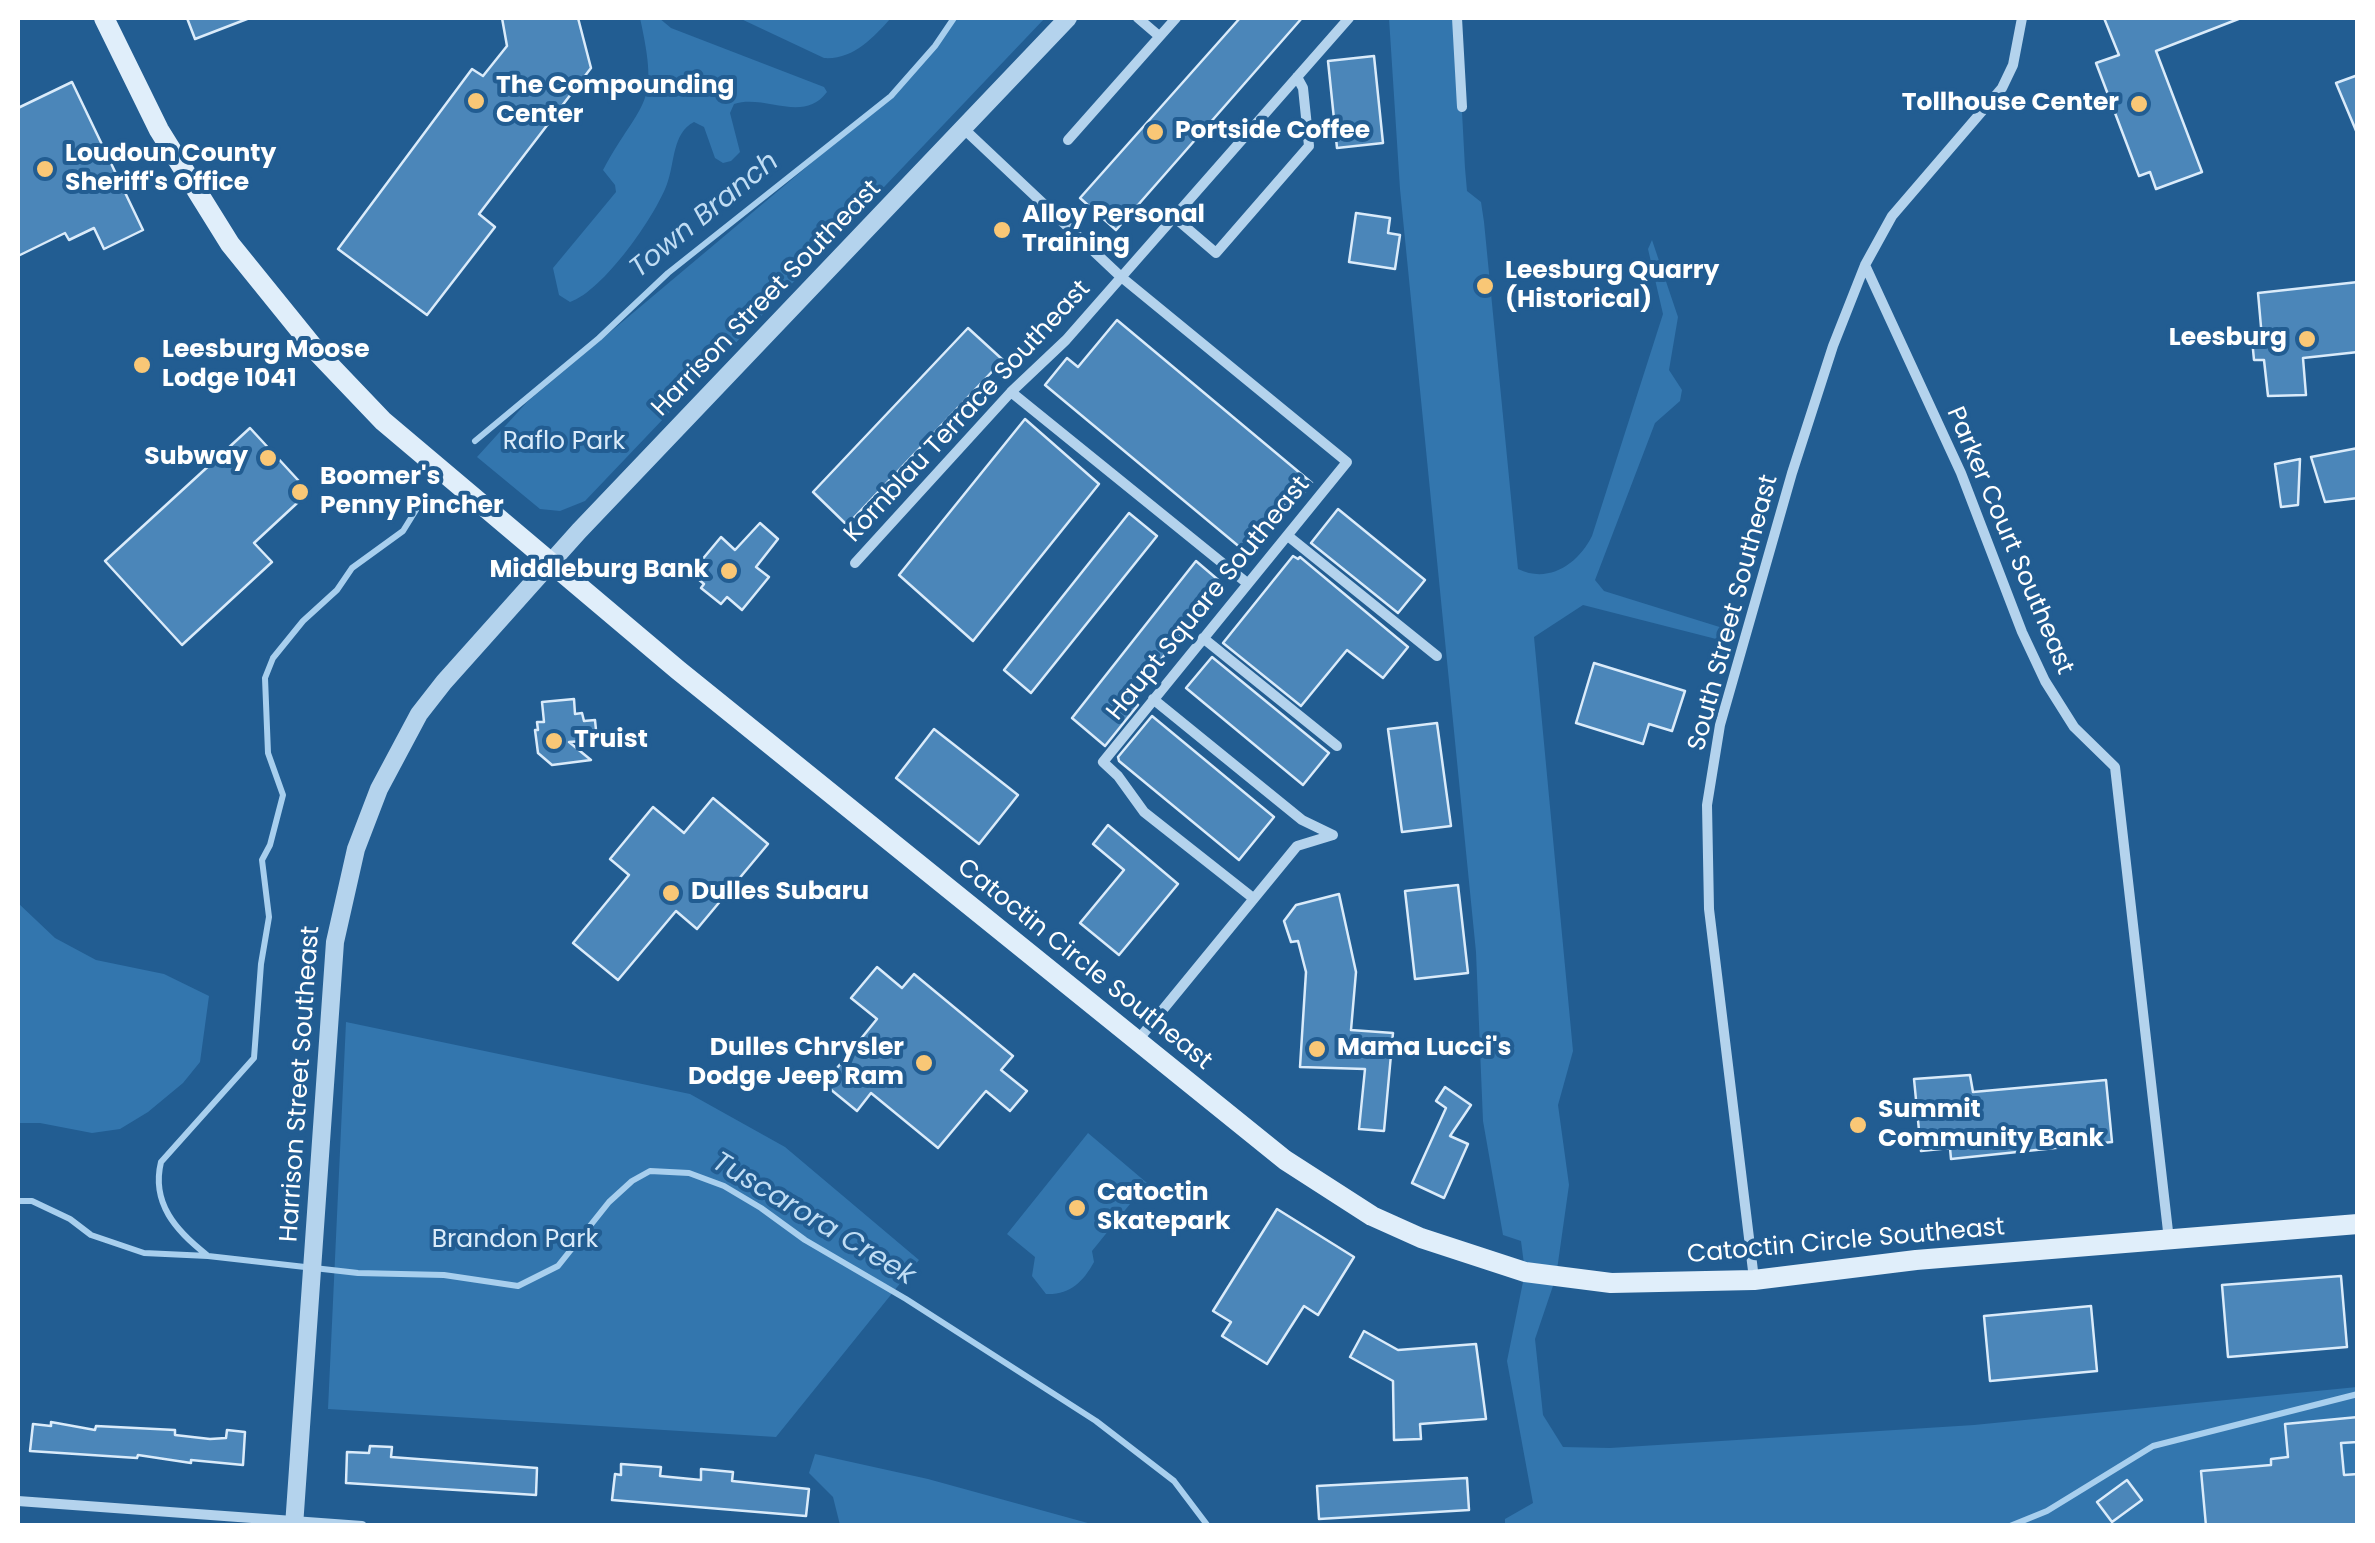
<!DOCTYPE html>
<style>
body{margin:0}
#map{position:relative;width:2375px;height:1543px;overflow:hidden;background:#225d92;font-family:Poppins,sans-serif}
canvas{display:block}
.frame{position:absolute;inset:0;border:20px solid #fff;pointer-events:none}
</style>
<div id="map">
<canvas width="2375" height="1543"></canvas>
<div class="frame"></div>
</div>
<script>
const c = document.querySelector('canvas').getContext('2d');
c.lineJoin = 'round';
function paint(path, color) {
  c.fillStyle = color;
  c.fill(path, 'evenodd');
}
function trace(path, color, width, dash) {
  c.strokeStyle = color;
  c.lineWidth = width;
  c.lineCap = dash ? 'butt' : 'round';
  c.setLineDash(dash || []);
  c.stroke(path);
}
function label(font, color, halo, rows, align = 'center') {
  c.font = font + ' Poppins,sans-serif';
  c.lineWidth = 8;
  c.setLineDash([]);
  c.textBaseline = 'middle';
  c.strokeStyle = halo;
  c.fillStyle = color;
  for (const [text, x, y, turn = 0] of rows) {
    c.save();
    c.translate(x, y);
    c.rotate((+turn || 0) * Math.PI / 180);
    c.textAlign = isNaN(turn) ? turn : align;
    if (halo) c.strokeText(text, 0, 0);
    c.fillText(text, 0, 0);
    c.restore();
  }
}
paint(new Path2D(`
 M 640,18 L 659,18 L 671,28 L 824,87 L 827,92 C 803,124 766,94 734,104 L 730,113 L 740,152 L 731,161 L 723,163 L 715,158 L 704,127 L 694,122 C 672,133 675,163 667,184 C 655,217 603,291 570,302 L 559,295 L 553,268 L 616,192 L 615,185 L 603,170 C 643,97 660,109 640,18 Z
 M 739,18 L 891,18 C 873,38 853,60 824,58 Z
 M 954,18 L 1045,18 L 585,501 L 560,511 L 540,509 L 477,457 L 527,402 L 891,96 L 935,46 Z
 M 1389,18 L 1457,18 L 1465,168 L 1467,191 L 1481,202 L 1484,222 L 1518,569 C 1549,584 1578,564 1592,536 L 1663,314 L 1648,249 L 1652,240 L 1678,317 L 1669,370 L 1682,390 L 1680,401 L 1655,423 L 1595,580 L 1604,591 L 1726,629 L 1728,637 L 1720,640 L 1583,605 L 1534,637 L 1573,1051 L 1558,1105 L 1569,1185 L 1556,1277 L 1535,1339 L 1543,1415 L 1563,1447 L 1610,1448 L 1974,1425 L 2357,1387 L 2357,1525 L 1505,1525 L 1505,1519 L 1533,1503 L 1507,1361 L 1525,1272 L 1521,1241 L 1503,1235 L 1483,1121 L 1476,952 L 1400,189 Z
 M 18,903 L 55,938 L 96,960 L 164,974 L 209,996 L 200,1062 L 183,1083 L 148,1112 L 120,1129 L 92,1133 L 40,1123 L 18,1123 Z
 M 346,1022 L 690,1094 L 785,1147 L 919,1260 L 776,1437 L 328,1409 Z
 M 1088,1133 L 1147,1183 L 1092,1251 L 1094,1262 C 1083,1282 1070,1295 1046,1294 L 1032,1276 L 1035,1257 L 1007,1234 Z
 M 815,1454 L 928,1479 L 1095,1525 L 840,1525 L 833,1497 L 809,1473 Z`), '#3376ae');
trace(new Path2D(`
 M 475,441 L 599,338 L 668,273 L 891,96 L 935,46 L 954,18
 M 18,1201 L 32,1201 L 70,1219 L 91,1235 L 144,1253 L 208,1256 L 358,1273 L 444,1275 L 518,1286 L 558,1266 L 609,1202 L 632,1181 L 650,1171 L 689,1173 L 724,1186 L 761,1208 L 805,1240 L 906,1299 L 1096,1421 L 1174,1481 L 1208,1526
 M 207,1255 C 176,1231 151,1203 161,1162 L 254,1058 L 261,964 L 269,917 L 262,860 L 270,845 L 283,795 L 268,753 L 265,678 L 273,658 L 303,621 L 337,590 L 352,568 L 403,531 L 416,510
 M 2010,1526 L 2047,1511 L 2153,1446 L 2358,1394`), '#a8cfee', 6);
const building = new Path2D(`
 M 187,18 L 246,18 L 247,19 L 195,39 Z
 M 502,18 L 578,18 L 591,68 L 479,214 L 495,227 L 427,315 L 338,249 L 472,69 L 483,76 L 507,46 Z
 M 1240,18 L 1302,18 L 1116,230 L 1080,198 Z
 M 2104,18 L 2241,18 L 2156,51 L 2202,172 L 2156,189 L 2150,172 L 2139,176 L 2096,63 L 2119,55 Z
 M 1374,56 L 1383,143 L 1337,148 L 1328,61 Z
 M 2358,75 L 2358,133 L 2357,133 L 2336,83 Z
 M 72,82 L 143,230 L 104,249 L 94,228 L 69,240 L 65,233 L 18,256 L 18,108 Z
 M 1356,213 L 1390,218 L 1388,233 L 1400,235 L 1395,269 L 1349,262 Z
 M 2358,282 L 2358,352 L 2303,358 L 2306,395 L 2268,396 L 2264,360 L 2254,360 L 2252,339 L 2262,338 L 2258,293 Z
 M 1117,320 L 1312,483 L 1290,510 L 1280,502 L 1242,549 L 1045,385 L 1067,358 L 1078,367 Z
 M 968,328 L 1003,360 L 847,525 L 813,492 Z
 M 1025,419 L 1099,484 L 973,641 L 899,575 Z
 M 250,428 L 309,492 L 254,543 L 272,562 L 182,645 L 105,561 Z
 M 2358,448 L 2358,498 L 2325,502 L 2311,457 Z
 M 2300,459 L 2298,505 L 2281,507 L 2275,464 Z
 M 1338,509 L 1425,580 L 1398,613 L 1311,543 Z
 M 1129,513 L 1157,536 L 1031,693 L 1004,670 Z
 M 760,523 L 778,539 L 756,567 L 769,577 L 742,610 L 727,597 L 721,604 L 701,588 L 704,584 L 691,573 L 721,537 L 735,550 Z
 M 1293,556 L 1298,559 L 1300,557 L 1408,647 L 1383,678 L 1347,650 L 1301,706 L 1223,643 Z
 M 1196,561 L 1223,584 L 1158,663 L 1161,666 L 1133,701 L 1138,705 L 1105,746 L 1072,718 Z
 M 1212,657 L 1329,753 L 1303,785 L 1186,688 Z
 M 1594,663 L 1685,691 L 1672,731 L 1649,724 L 1643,744 L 1576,723 Z
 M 574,699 L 575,714 L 582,713 L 584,721 L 595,720 L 597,740 L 569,742 L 591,760 L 552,765 L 538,753 L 535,730 L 538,730 L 537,722 L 544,722 L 542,702 Z
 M 1152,716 L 1274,817 L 1239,860 L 1119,761 L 1118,757 Z
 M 1437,723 L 1451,826 L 1402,832 L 1388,729 Z
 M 934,729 L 1018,795 L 979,844 L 896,778 Z
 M 713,798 L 768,844 L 697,929 L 676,911 L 618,980 L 573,943 L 629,875 L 610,859 L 653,807 L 684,833 Z
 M 1108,825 L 1178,884 L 1119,955 L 1080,923 L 1124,870 L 1093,844 Z
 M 1458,885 L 1468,973 L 1415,979 L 1405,891 Z
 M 1339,894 L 1356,972 L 1351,1030 L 1393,1033 L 1384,1131 L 1359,1129 L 1365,1069 L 1300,1067 L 1306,972 L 1298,941 L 1291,942 L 1284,921 L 1296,905 Z
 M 877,967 L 902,988 L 914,974 L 1013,1056 L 1001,1070 L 1027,1091 L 1010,1111 L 986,1091 L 938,1148 L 871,1093 L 857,1111 L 824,1084 L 877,1019 L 851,998 Z
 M 1970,1075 L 1973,1092 L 2106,1080 L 2112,1142 L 1951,1159 L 1950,1148 L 1921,1151 L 1914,1079 Z
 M 1445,1087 L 1471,1105 L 1450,1136 L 1468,1144 L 1444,1198 L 1412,1183 L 1446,1108 L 1436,1101 Z
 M 1277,1209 L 1354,1257 L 1318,1315 L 1304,1306 L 1267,1364 L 1222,1336 L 1231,1322 L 1213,1311 Z
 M 2341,1276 L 2347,1347 L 2228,1357 L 2222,1285 Z
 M 2091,1306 L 2097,1371 L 1990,1381 L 1984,1316 Z
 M 1364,1331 L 1398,1350 L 1476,1344 L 1486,1419 L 1420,1424 L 1421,1439 L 1394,1440 L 1393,1381 L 1350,1357 Z
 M 2358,1417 L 2358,1442 L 2341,1443 L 2344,1475 L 2358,1474 L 2358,1526 L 2206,1526 L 2201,1471 L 2271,1465 L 2271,1459 L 2288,1457 L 2285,1424 Z
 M 51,1422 L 95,1430 L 96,1426 L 175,1430 L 175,1435 L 210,1439 L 226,1438 L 227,1430 L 245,1432 L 243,1465 L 191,1460 L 191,1463 L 138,1455 L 137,1458 L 30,1451 L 33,1424 L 51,1426 Z
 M 370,1446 L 392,1447 L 391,1457 L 537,1468 L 536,1495 L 346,1483 L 347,1452 L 369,1453 Z
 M 621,1464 L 661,1467 L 660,1476 L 701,1480 L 701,1469 L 733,1472 L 732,1481 L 809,1489 L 806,1516 L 612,1500 L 615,1474 L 621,1475 Z
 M 1467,1478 L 1469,1510 L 1319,1519 L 1317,1486 Z
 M 2127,1480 L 2142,1500 L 2112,1522 L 2097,1502 Z`);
paint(building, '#4b86b9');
trace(building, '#daebfa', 2.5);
trace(new Path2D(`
 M 1138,18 L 1159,36
 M 1457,18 L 1462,107
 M 964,129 L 1120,276 L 1347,462 L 1103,762 L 1118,776 L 1144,812 L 1253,898
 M 1068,140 L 1176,18
 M 1174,217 L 1216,253 L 1309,146 L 1303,88 L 1297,77
 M 1865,265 L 1961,473 L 2022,632 L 2045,681 L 2074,727 L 2115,767 L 2169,1240
 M 1011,392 L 1247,583
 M 1288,536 L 1437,656
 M 855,563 L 1011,392 L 1066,340 L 1349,18
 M 1203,638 L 1337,746
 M 1153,699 L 1302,820 L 1333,835
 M 1138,1040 L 1297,846 L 1333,835
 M 1754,1279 L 1709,909 L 1707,805 L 1720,725 L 1792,473 L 1833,346 L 1865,265 L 1892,216 L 2002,88 L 2013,65 L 2022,18
 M 18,1501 L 362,1526`), '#b4d3ed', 10);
trace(new Path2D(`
 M 294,1526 L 335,942 L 356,849 L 379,789 L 419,714 L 444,682 L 579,531 L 1068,18`), '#b4d3ed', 18);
trace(new Path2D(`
 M 104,18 L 159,130 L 230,244 L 319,354 L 383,421 L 678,670 L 1285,1160 L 1372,1216 L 1421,1238 L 1525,1272 L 1611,1283 L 1754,1280 L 1916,1260 L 2358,1224`), '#e0eefa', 20);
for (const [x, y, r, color] of [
 [476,101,10,"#f9c776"],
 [2139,104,10,"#f9c776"],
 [1155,132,10,"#f9c776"],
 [45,169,10,"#f9c776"],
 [1002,230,10,"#f9c776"],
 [1485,286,10,"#f9c776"],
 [2307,339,10,"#f9c776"],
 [142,365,10,"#f9c776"],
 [268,458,10,"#f9c776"],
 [300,492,10,"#f9c776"],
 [729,571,10,"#f9c776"],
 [554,741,10,"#f9c776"],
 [671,893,10,"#f9c776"],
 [1317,1049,10,"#f9c776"],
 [924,1063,10,"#f9c776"],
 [1858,1125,10,"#f9c776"],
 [1077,1208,10,"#f9c776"]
]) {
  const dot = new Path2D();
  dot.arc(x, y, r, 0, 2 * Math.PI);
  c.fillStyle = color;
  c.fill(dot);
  trace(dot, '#225d92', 4);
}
label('bold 25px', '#fff', '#225d92', [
 ["The Compounding",496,87],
 ["Center",496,116],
 ["Tollhouse Center",2119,104,"right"],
 ["Portside Coffee",1175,132],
 ["Loudoun County",65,155],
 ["Sheriff's Office",65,184],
 ["Alloy Personal",1022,216],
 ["Training",1022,245],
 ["Leesburg Quarry",1505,272],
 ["(Historical)",1505,301],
 ["Leesburg",2287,339,"right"],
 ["Leesburg Moose",162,351],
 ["Lodge 1041",162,380],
 ["Subway",248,458,"right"],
 ["Boomer's",320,478],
 ["Penny Pincher",320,507],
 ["Middleburg Bank",709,571,"right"],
 ["Truist",574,741],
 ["Dulles Subaru",691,893],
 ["Dulles Chrysler",904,1049,"right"],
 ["Dodge Jeep Ram",904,1078,"right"],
 ["Mama Lucci's",1337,1049],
 ["Summit",1878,1111],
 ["Community Bank",1878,1140],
 ["Catoctin",1097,1194],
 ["Skatepark",1097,1223]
], 'left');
label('25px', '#fff', '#225d92', [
 ["Harrison Street Southeast",767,299,-46],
 ["Kornblau Terrace Southeast",968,412,-47],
 ["Parker Court Southeast",2009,541,67],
 ["Haupt Square Southeast",1209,599,-51],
 ["South Street Southeast",1734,613,-75],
 ["Catoctin Circle Southeast",1084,965,39],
 ["Harrison Street Southeast",301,1084,-86],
 ["Catoctin Circle Southeast",1846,1242,-5]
]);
label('25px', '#daebfa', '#225d92', [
 ["Raflo Park",564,443],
 ["Brandon Park",515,1241]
]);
label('italic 28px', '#c0ddf4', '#225d92', [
 ["Town Branch",705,216,-39],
 ["Tuscarora Creek",813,1220,31]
]);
</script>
